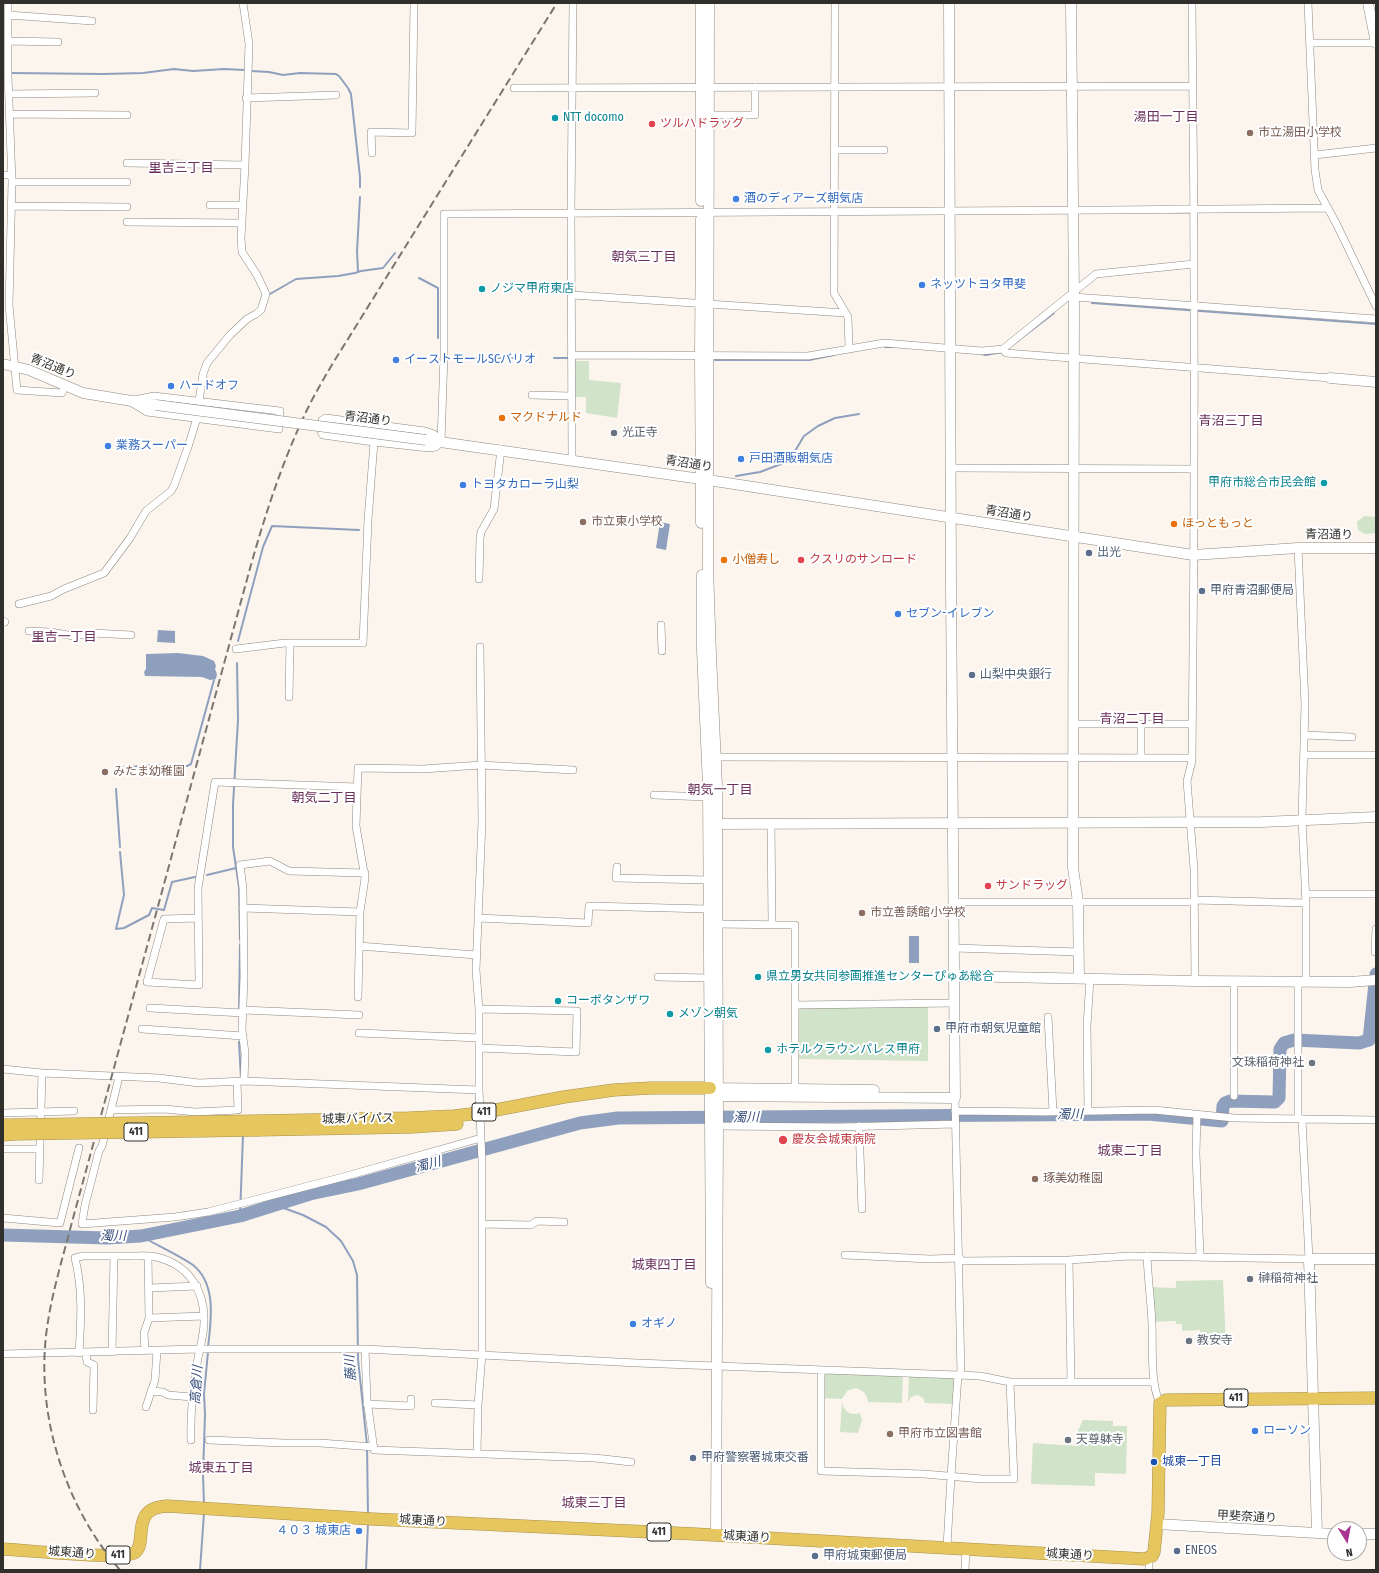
<!DOCTYPE html>
<meta charset="utf-8">
<style>
body{margin:0}
#map{position:relative;width:1379px;height:1573px;overflow:hidden;background:#fcf5ed;font-family:"Fira Sans Condensed",sans-serif}
canvas{display:block}
.frame{position:absolute;inset:0;border:4px solid #312f2c;pointer-events:none}
.north{position:absolute;left:1327px;top:1521px;width:40px;height:40px;box-sizing:border-box;background:#fff;border:1px solid #adacab;border-radius:50%;rotate:169deg;font-size:11px;font-weight:700;line-height:16px;text-align:center;color:#312f2c}
.north::after{content:'';display:block;margin:auto;width:14px;height:18px;background:#a8358f;clip-path:polygon(50% 0,100% 100%,50% 72%,0 100%)}
</style>
<div id="map">
<canvas width="1379" height="1573"></canvas>
<div class="frame"></div>
<div class="north">N</div>
</div>
<script>
const c = document.querySelector('canvas').getContext('2d');
c.lineJoin = 'round';
function paint(path, color) {
  c.fillStyle = color;
  c.fill(path, 'evenodd');
}
function trace(path, color, width, dash) {
  c.strokeStyle = color;
  c.lineWidth = width;
  c.lineCap = dash ? 'butt' : 'round';
  c.setLineDash(dash || []);
  c.stroke(path);
}
function label(font, color, halo, rows, align = 'center') {
  c.font = font + ' "Fira Sans Condensed","Noto Sans JP",sans-serif';
  c.lineWidth = 4;
  c.setLineDash([]);
  c.textBaseline = 'middle';
  c.strokeStyle = halo;
  c.fillStyle = color;
  for (const [text, x, y, turn = 0] of rows) {
    c.save();
    c.translate(x, y);
    c.rotate((+turn || 0) * Math.PI / 180);
    c.textAlign = isNaN(turn) ? turn : align;
    if (halo) c.strokeText(text, 0, 0);
    c.fillText(text, 0, 0);
    c.restore();
  }
}
paint(new Path2D(`
 M 574,361 L 589,361 L 589,380 L 621,383 L 617,418 L 586,413 L 586,397 L 575,397 Z
 M 1364,516 L 1376,517 L 1376,533 L 1365,534 L 1358,530 L 1357,522 Z
 M 928,1006 L 928,1061 L 798,1059 L 798,1009 L 800,1007 Z
 M 1223,1280 L 1226,1344 L 1201,1345 L 1200,1330 L 1182,1331 L 1182,1324 L 1176,1324 L 1176,1321 L 1152,1322 L 1149,1287 L 1176,1288 L 1176,1281 Z
 M 821,1370 L 903,1373 L 902,1403 L 868,1402 C 867,1394 863,1390 855,1388 L 847,1391 L 842,1399 L 821,1398 Z
 M 909,1373 L 958,1375 L 956,1404 L 925,1403 L 923,1398 L 917,1395 L 911,1397 L 908,1403 Z
 M 842,1402 C 844,1412 851,1416 860,1413 L 862,1420 L 858,1433 L 840,1432 Z
 M 1083,1420 L 1113,1421 L 1113,1426 L 1127,1426 L 1126,1474 L 1095,1473 L 1095,1486 L 1031,1484 L 1033,1443 L 1077,1446 L 1078,1430 Z`), '#d1e3c9');
paint(new Path2D(`
 M 660,522 L 670,524 L 666,550 L 656,548 Z
 M 158,630 L 175,631 L 175,643 L 157,642 Z
 M 178,653 L 203,656 L 214,661 L 216,666 L 215,669 L 217,674 L 216,679 L 210,680 L 202,677 L 145,676 L 144,672 L 146,669 L 146,654 Z
 M 909,936 L 919,936 L 919,963 L 909,963 Z`), '#8fa0be');
trace(new Path2D(`
 M 251,71 L 269,72 L 283,75 L 300,73 L 336,74 L 339,76 L 348,88 L 351,94 L 360,177 L 360,187
 M 10,73 L 103,74 L 143,73 L 174,69 L 193,71 L 224,69 L 244,70
 M 358,272 L 357,251 L 360,197
 M 419,278 L 438,288 L 438,338
 M 270,294 L 296,279 L 338,276 L 355,273 L 361,271 L 383,268 L 395,253
 M 1092,303 L 1376,324
 M 885,347 L 895,347
 M 1006,350 L 1054,313
 M 981,354 L 986,355 L 1002,352
 M 458,358 L 516,358
 M 554,358 L 569,358
 M 715,360 L 809,360 L 834,355
 M 736,476 L 760,472 L 789,461 L 804,436 L 818,426 L 835,418 L 859,414
 M 238,641 L 263,547 L 272,526 L 359,530
 M 237,663 L 238,720 L 233,805 L 233,847 L 239,887 L 240,939
 M 115,768 L 156,765 L 187,766 L 191,764 L 214,680
 M 116,789 L 120,847
 M 120,852 L 124,895 L 116,929 L 124,928 L 149,915 L 152,908 L 164,910 L 172,882 L 195,877
 M 207,875 L 236,868
 M 239,1008 L 240,945
 M 239,1042 L 241,1079
 M 278,1206 L 303,1215 L 326,1227 L 341,1241 L 353,1261 L 357,1275 L 358,1359 L 367,1445 L 368,1515
 M 240,1216 L 243,1135
 M 141,1236 C 158,1246 177,1254 193,1265 C 217,1284 211,1321 208,1347
 M 204,1505 L 203,1475 L 205,1414 L 204,1394 L 208,1352
 M 200,1570 L 204,1513
 M 366,1570 L 368,1523`), '#8fa0be', 2);
trace(new Path2D(`
 M 3,1235 L 107,1238 L 141,1236 L 240,1216 L 310,1194 L 358,1184 L 580,1123 L 618,1118 L 1148,1114 L 1222,1121 L 1223,1106 L 1225,1103 L 1230,1101 L 1275,1102 L 1279,1098 L 1280,1049 L 1284,1043 L 1294,1040 L 1359,1043 L 1369,1040 L 1376,974`), '#8fa0be', 13);
const street = new Path2D(`
 M 8,3 L 8,76 L 12,182 L 9,305 L 17,390 L 62,393 L 65,386
 M 835,3 L 834,293 L 848,317 L 849,348
 M 1192,3 C 1195,255 1195,508 1192,761 L 1187,781 L 1194,869 L 1195,981
 M 1308,3 L 1315,170 L 1318,190 L 1337,225 L 1376,306
 M 8,15 L 92,21
 M 8,41 L 58,42
 M 1310,43 L 1376,43
 M 514,88 L 1193,86
 M 9,94 L 95,93
 M 246,98 L 336,95
 M 10,114 L 127,115
 M 709,115 L 755,115 L 755,87
 M 835,150 L 884,150
 M 372,153 L 371,132 L 412,133 L 414,3
 M 1315,155 L 1376,148
 M 127,163 L 245,165
 M 3,175 L 12,175
 M 12,182 L 127,182
 M 210,205 L 242,205
 M 11,206 L 127,207
 M 127,222 L 241,223
 M 572,295 L 845,313
 M 1074,297 L 1376,319
 M 1003,349 L 1096,274 L 1194,264
 M 571,355 L 808,356 L 884,343 L 982,351 L 1003,349 L 1006,353 L 1330,378
 M 532,395 L 571,396
 M 154,396 L 280,411 L 279,429 L 147,412 L 129,401 Z
 M 199,401 L 203,374 L 207,363 L 230,335 L 247,319 L 256,314 L 261,310 L 266,294 L 257,275 L 242,252 L 241,238 L 245,165 L 249,44 L 243,3
 M 374,442 L 323,435 L 321,432 L 322,420 L 326,418 L 425,431 L 434,434 L 441,442
 M 572,460 L 571,212 L 573,3
 M 952,468 L 1193,469
 M 1298,548 L 1305,704 L 1302,819 L 1306,903 L 1306,981
 M 479,579 L 480,538 L 481,532 L 494,509 L 501,449
 M 19,604 L 51,596 L 64,589 L 104,573 L 130,538 L 146,511 L 171,491 L 174,486 L 188,447 L 197,418
 M 3,621 L 5,622
 M 661,625 L 662,651
 M 29,631 L 50,632 L 74,636 L 92,633 L 131,635
 M 236,649 L 285,643 L 363,643 L 368,520 L 374,442 L 429,448 L 436,447 L 441,442 L 444,355 L 444,214 L 1107,210 L 1328,208
 M 289,697 L 290,643
 M 1073,724 L 1192,724
 M 1141,724 L 1141,758
 M 1304,735 L 1352,737
 M 1304,755 L 1376,755
 M 711,757 L 1192,758
 M 654,795 L 708,797
 M 771,823 L 772,924
 M 617,867 L 616,878 L 708,880
 M 1305,894 L 1376,894
 M 1194,900 L 1306,903
 M 954,902 L 1194,902
 M 243,908 L 360,912
 M 198,918 L 164,919 L 147,982 L 199,985 L 198,888 L 215,782 L 357,787
 M 478,918 L 588,923 L 589,906 L 708,909
 M 714,924 L 795,925 L 795,1092
 M 359,946 L 476,955
 M 954,948 L 1079,952
 M 1375,952 L 1376,929
 M 658,977 L 709,978
 M 1234,981 L 1234,1096
 M 358,997 L 360,912 L 365,878 L 356,826 L 358,768 L 423,769 L 481,765 L 573,770
 M 795,1005 L 955,1003
 M 150,1008 L 243,1013
 M 479,1009 L 577,1011 L 576,1052 L 479,1048
 M 243,1010 L 359,1015
 M 1048,1017 L 1053,1111
 M 142,1029 L 243,1036
 M 359,1033 L 479,1038
 M 3,1069 L 42,1073 L 159,1078 L 199,1083 L 244,1081 L 479,1090
 M 119,1077 L 102,1146 L 99,1151 L 85,1205 L 82,1224 L 175,1217 L 208,1212 L 343,1177 L 481,1138
 M 244,1081 L 245,1053 L 242,1030 L 244,977 L 243,888 L 240,865 L 270,861 L 289,871 L 365,873
 M 955,1098 L 961,1375
 M 112,1110 L 165,1109 L 195,1112 L 238,1110 L 237,1082
 M 955,1111 L 1045,1112 L 1154,1110 L 1234,1118 L 1376,1120
 M 1088,1111 L 1087,1026 L 1090,979
 M 3,1113 L 74,1111
 M 1197,1114 L 1196,1154 L 1200,1256
 M 1298,1119 L 1298,981
 M 714,1126 L 839,1127 L 955,1124
 M 859,1126 L 862,1209
 M 3,1149 L 39,1149
 M 39,1180 L 42,1073
 M 3,1218 L 60,1223 L 79,1148
 M 482,1224 L 531,1225 L 537,1221 L 564,1222
 M 845,1255 L 930,1259 L 960,1258
 M 1147,1256 C 1148,1279 1151,1301 1152,1324 C 1153,1345 1150,1385 1160,1403
 M 1069,1260 L 1071,1382
 M 960,1261 L 1069,1260 L 1129,1256 L 1309,1259 L 1302,1119
 M 149,1288 L 197,1286
 M 149,1318 L 204,1316
 M 365,1349 L 367,1400 L 374,1450 L 595,1458 L 631,1462
 M 145,1351 L 144,1333 L 149,1318 L 148,1256
 M 112,1352 L 114,1256
 M 79,1353 C 81,1321 83,1290 75,1258 L 83,1256 C 98,1256 113,1256 129,1256 C 138,1256 148,1255 156,1257 C 188,1264 205,1290 204,1322 C 204,1336 199,1350 197,1364 C 193,1389 190,1414 191,1440
 M 86,1353 L 87,1362 L 94,1365 L 93,1410
 M 3,1354 L 199,1349 L 365,1349 L 637,1363 L 958,1375 L 980,1376 L 1010,1382 L 1154,1382
 M 821,1370 L 821,1471 L 924,1474 L 982,1479 L 1014,1479 L 1010,1382
 M 151,1391 L 163,1392 L 168,1395 L 192,1397
 M 435,1403 L 478,1405
 M 367,1404 L 411,1406 L 411,1399
 M 146,1407 L 155,1380 L 157,1351
 M 209,1440 L 284,1443 L 320,1443 L 374,1447
 M 477,1454 L 478,1405 L 482,1354 L 482,1162 L 479,1090 L 479,1009 L 476,970 L 482,821 L 480,647
 M 947,1547 L 951,1476 L 958,1375
 M 965,1570 L 966,1548
 M 1149,1570 L 1149,1558`);
const secondary = new Path2D(`
 M 701,3 L 701,201
 M 709,3 L 708,568 L 711,655 L 717,786 L 718,1127 L 716,1535
 M 1071,3 L 1074,297 L 1073,868 L 1078,902 L 1079,978
 M 1368,3 L 1376,43
 M 3,364 L 29,370 L 83,393 L 156,405
 M 1330,378 L 1376,382
 M 426,440 L 708,480 L 1193,555 L 1298,548 L 1376,548
 M 701,523 L 700,356 L 701,219
 M 702,575 L 702,650 L 708,786 L 711,1283
 M 710,824 L 1262,822 L 1376,817
 M 955,976 L 1195,981 L 1350,982 L 1376,980
 M 712,1088 L 874,1090
 M 712,1096 L 955,1098 L 951,587 L 949,3
 M 1157,1524 L 1335,1534
 M 1317,1533 L 1309,1259 L 1376,1259
 M 1359,1534 L 1376,1534`);
const highway = new Path2D(`
 M 257,1121 L 409,1118 L 454,1116 L 480,1113 L 564,1097 L 614,1090 L 651,1088 L 710,1088
 M 3,1125 L 14,1125
 M 258,1130 L 412,1127 L 457,1124
 M 3,1135 L 14,1134
 M 3,1549 C 23,1550 122,1560 134,1553 C 149,1545 128,1508 167,1506 L 372,1519 L 695,1534 L 1145,1559 L 1152,1556 L 1154,1552 L 1158,1513 L 1160,1403 L 1166,1400 L 1376,1398`);
trace(street, '#8e8880', 8);
trace(secondary, '#8e8880', 11);
trace(highway, '#a7914d', 13);
trace(street, '#fff', 7);
trace(secondary, '#fff', 10);
trace(highway, '#e6c65f', 12);
trace(new Path2D(`
 M 120,1570 C 64,1505 35,1413 47,1328 C 52,1292 63,1257 72,1222 L 249,572 C 264,518 281,465 305,414 C 313,397 323,380 333,363 L 557,3`), '#7a7671', 2, [8, 4]);
const secondaryBridge = new Path2D(`
 M 156,405 L 426,440`);
const highwayBridge = new Path2D(`
 M 14,1125 L 257,1121
 M 14,1134 L 258,1130`);
trace(secondaryBridge, '#8e8880', 11, []);
trace(highwayBridge, '#a7914d', 13, []);
trace(secondaryBridge, '#fff', 10);
trace(highwayBridge, '#e6c65f', 12);
for (const [x, y, r, color] of [
 [555,118,4,"#0f9aa8"],
 [652,124,4,"#e0444e"],
 [1250,133,4,"#8d6e63"],
 [736,199,4,"#3f7fe0"],
 [922,285,4,"#3f7fe0"],
 [482,289,4,"#0f9aa8"],
 [396,360,4,"#3f7fe0"],
 [171,386,4,"#3f7fe0"],
 [502,418,4,"#e8710a"],
 [614,433,4,"#6b7280"],
 [108,446,4,"#3f7fe0"],
 [741,459,4,"#3f7fe0"],
 [1324,483,4,"#0f9aa8"],
 [463,485,4,"#3f7fe0"],
 [583,522,4,"#8d6e63"],
 [1174,524,4,"#e8710a"],
 [1089,553,4,"#5c6f8a"],
 [724,560,4,"#e8710a"],
 [801,560,4,"#e0444e"],
 [1202,591,4,"#5c6f8a"],
 [898,614,4,"#3f7fe0"],
 [972,675,4,"#5c6f8a"],
 [105,772,4,"#8d6e63"],
 [988,886,4,"#e0444e"],
 [862,913,4,"#8d6e63"],
 [758,977,4,"#0f9aa8"],
 [558,1001,4,"#0f9aa8"],
 [670,1014,4,"#0f9aa8"],
 [937,1029,4,"#5c6f8a"],
 [768,1050,4,"#0f9aa8"],
 [1312,1063,4,"#6b7280"],
 [783,1140,5,"#e0444e"],
 [1035,1179,4,"#8d6e63"],
 [1250,1279,4,"#6b7280"],
 [633,1324,4,"#3f7fe0"],
 [1189,1341,4,"#6b7280"],
 [1255,1431,4,"#3f7fe0"],
 [890,1434,4,"#8d6e63"],
 [1068,1440,4,"#6b7280"],
 [693,1458,4,"#5c6f8a"],
 [1154,1462,4,"#1a4fb4"],
 [359,1531,4,"#3f7fe0"],
 [1177,1551,4,"#5c6f8a"],
 [815,1556,4,"#5c6f8a"]
]) {
  const dot = new Path2D();
  dot.arc(x, y, r, 0, 2 * Math.PI);
  c.fillStyle = color;
  c.fill(dot);
  trace(dot, '#fff', 1.5);
}
for (const [x, y, w] of [
 [484,1112,24],
 [136,1132,24],
 [1236,1398,24],
 [659,1532,24],
 [118,1555,24]
]) {
  const box = new Path2D();
  box.roundRect(x - w / 2, y - 9, w, 18, 3);
  c.fillStyle = '#fff';
  c.fill(box);
  trace(box, '#312f2c', 1);
}
label('bold 11px', '#312f2c', null, [
 ["411",484,1112],
 ["411",136,1132],
 ["411",1236,1398],
 ["411",659,1532],
 ["411",118,1555]
]);
label('12px', '#0d838f', '#fff', [
 ["NTT docomo",563,118],
 ["ノジマ甲府東店",490,289],
 ["甲府市総合市民会館",1316,483,"right"],
 ["県立男女共同参画推進センターぴゅあ総合",766,977],
 ["コーポタンザワ",566,1001],
 ["メゾン朝気",678,1014],
 ["ホテルクラウンパレス甲府",776,1050]
], 'left');
label('12px', '#be3a42', '#fff', [
 ["ツルハドラッグ",660,124],
 ["クスリのサンロード",809,560],
 ["サンドラッグ",996,886],
 ["慶友会城東病院",792,1140]
], 'left');
label('12px', '#785e54', '#fff', [
 ["市立湯田小学校",1258,133],
 ["市立東小学校",591,522],
 ["みたま幼稚園",113,772],
 ["市立善誘館小学校",870,913],
 ["琢美幼稚園",1043,1179],
 ["甲府市立図書館",898,1434]
], 'left');
label('12px', '#366cbe', '#fff', [
 ["酒のディアーズ朝気店",744,199],
 ["ネッツトヨタ甲斐",930,285],
 ["イーストモールSCバリオ",404,360],
 ["ハードオフ",179,386],
 ["業務スーパー",116,446],
 ["戸田酒販朝気店",749,459],
 ["トヨタカローラ山梨",471,485],
 ["セブン-イレブン",906,614],
 ["オギノ",641,1324],
 ["ローソン",1263,1431],
 ["４０３ 城東店",351,1531,"right"]
], 'left');
label('12px', '#312f2c', '#fff', [
 ["青沼通り",53,367,22],
 ["青沼通り",368,419,7],
 ["青沼通り",689,464,9],
 ["青沼通り",1009,514,9],
 ["青沼通り",1329,535,1],
 ["城東バイパス",358,1119,-1],
 ["甲斐奈通り",1247,1517,3],
 ["城東通り",423,1521,3],
 ["城東通り",747,1537,3],
 ["城東通り",72,1553,4],
 ["城東通り",1070,1555,3]
]);
label('12px', '#c56008', '#fff', [
 ["マクドナルド",510,418],
 ["ほっともっと",1182,524],
 ["小僧寿し",732,560]
], 'left');
label('12px', '#5b616d', '#fff', [
 ["光正寺",622,433],
 ["文珠稲荷神社",1304,1063,"right"],
 ["榊稲荷神社",1258,1279],
 ["教安寺",1197,1341],
 ["天尊躰寺",1076,1440]
], 'left');
label('12px', '#4e5e75', '#fff', [
 ["出光",1097,553],
 ["甲府青沼郵便局",1210,591],
 ["山梨中央銀行",980,675],
 ["甲府市朝気児童館",945,1029],
 ["甲府警察署城東交番",701,1458],
 ["ENEOS",1185,1551],
 ["甲府城東郵便局",823,1556]
], 'left');
label('12px', '#164399', '#fff', [
 ["城東一丁目",1162,1462]
], 'left');
label('13px', '#69305b', '#fff', [
 ["湯田一丁目",1166,117],
 ["里吉三丁目",181,168],
 ["朝気三丁目",644,257],
 ["青沼三丁目",1231,421],
 ["里吉一丁目",64,637],
 ["青沼二丁目",1132,719],
 ["朝気一丁目",720,790],
 ["朝気二丁目",324,798],
 ["城東二丁目",1130,1151],
 ["城東四丁目",664,1265],
 ["城東五丁目",221,1468],
 ["城東三丁目",594,1503]
]);
label('italic 13px', '#39507c', '#fff', [
 ["濁川",1070,1115,-1],
 ["濁川",746,1118,-1],
 ["濁川",428,1165,-15],
 ["濁川",113,1236],
 ["藤川",351,1368,-94],
 ["高倉川",197,1385,-86]
]);
</script>
